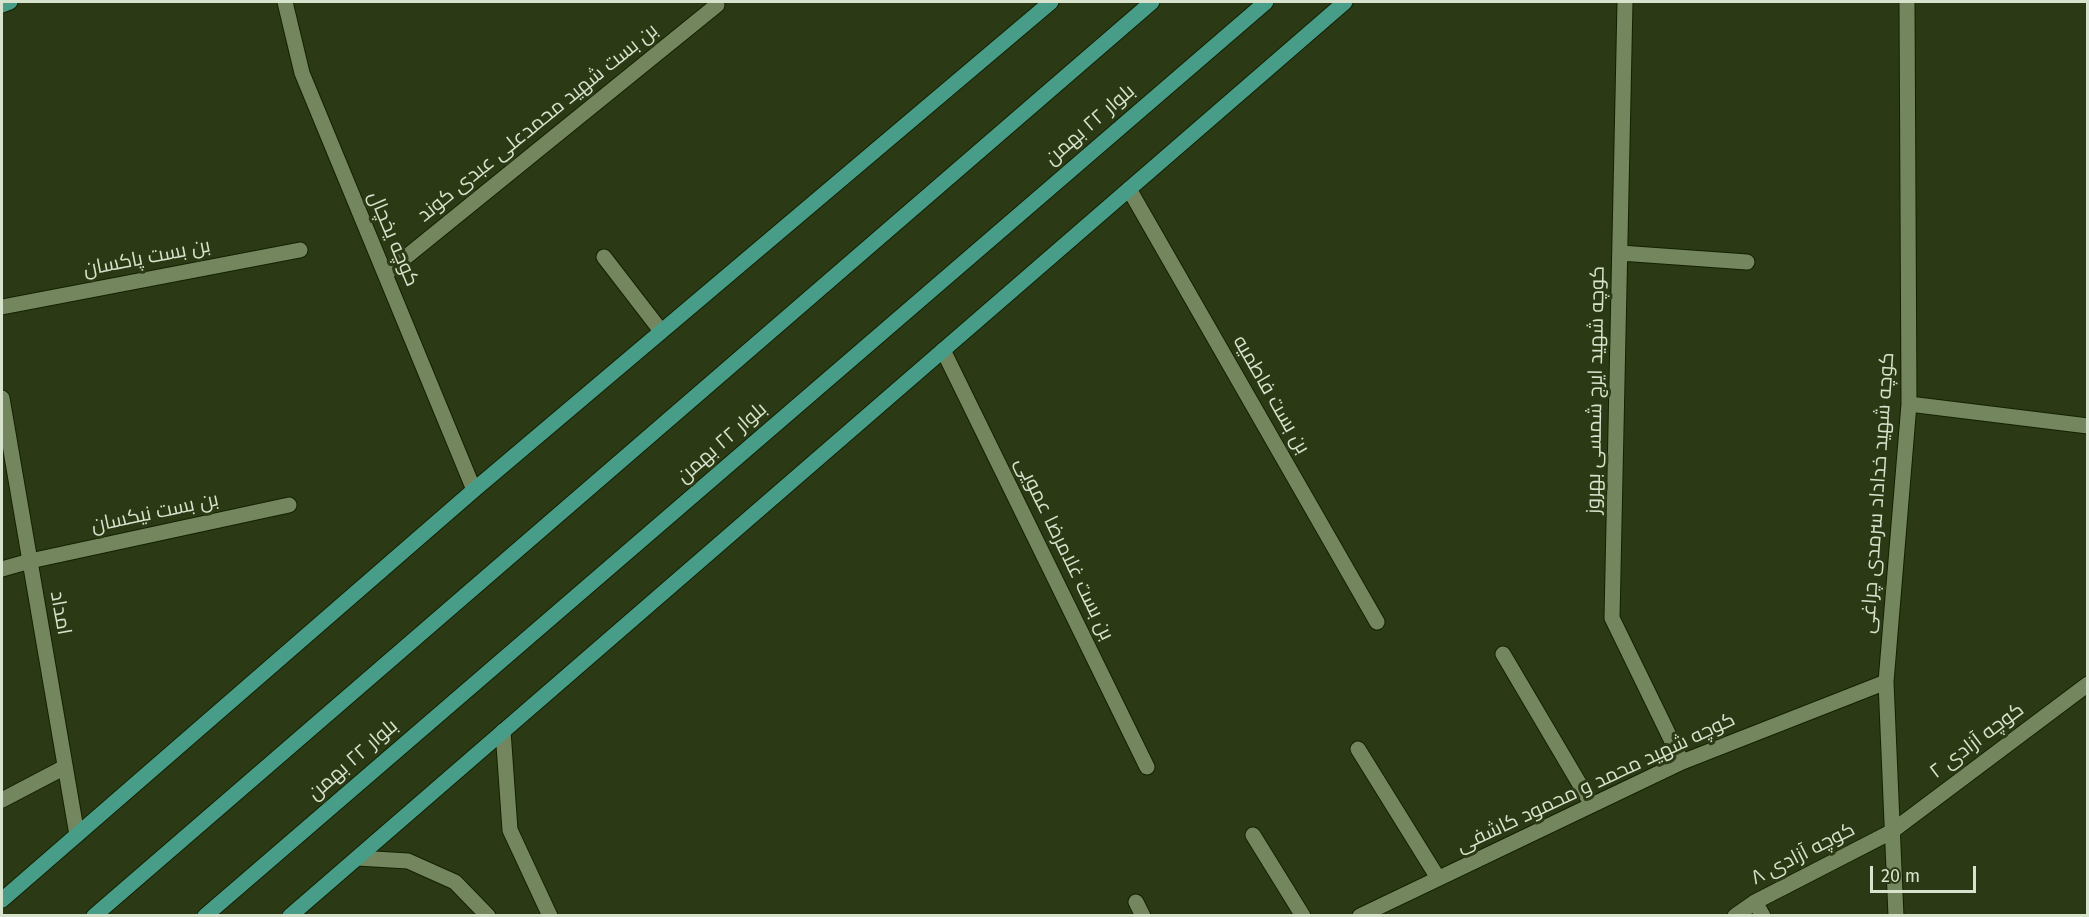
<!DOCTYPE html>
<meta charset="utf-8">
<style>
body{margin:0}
#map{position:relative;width:2089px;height:917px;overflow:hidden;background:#2b3a15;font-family:"Fira Sans",sans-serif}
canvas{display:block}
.frame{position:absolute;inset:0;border:3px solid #d8e3cd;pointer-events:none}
.scale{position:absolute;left:1870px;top:866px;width:106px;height:27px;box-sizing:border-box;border:3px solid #d8e3cd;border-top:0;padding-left:8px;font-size:18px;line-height:21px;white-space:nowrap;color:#d8e3cd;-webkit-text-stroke:4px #2b3a15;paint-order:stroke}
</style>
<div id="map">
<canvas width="2089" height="917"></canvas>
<div class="frame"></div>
<div class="scale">20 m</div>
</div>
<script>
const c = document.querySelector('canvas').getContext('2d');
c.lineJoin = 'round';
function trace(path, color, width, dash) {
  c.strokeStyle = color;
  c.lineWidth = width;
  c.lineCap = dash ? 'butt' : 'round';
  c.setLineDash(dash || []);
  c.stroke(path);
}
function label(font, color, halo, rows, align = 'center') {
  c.font = font + ' "Fira Sans",Cairo,sans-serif';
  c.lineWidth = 6;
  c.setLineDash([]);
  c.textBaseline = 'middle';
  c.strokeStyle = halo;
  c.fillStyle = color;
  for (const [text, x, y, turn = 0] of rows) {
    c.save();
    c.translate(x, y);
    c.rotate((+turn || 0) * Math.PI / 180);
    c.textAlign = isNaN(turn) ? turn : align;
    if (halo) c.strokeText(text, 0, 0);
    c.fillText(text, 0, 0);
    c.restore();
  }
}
const minor = new Path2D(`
 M 285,2 L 302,73 L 474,490
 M 1625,2 L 1612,618 L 1682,762
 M 1129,189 L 1377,622
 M 1620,253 L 1747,262
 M 604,257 L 661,331
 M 385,274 L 717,5
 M 2,307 L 300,250
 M 943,350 L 1147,767
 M 2,398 L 77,835
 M 1909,404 L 2088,426
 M 2,569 L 30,561 L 289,505
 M 1503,654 L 1592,805
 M 503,731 L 510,830 L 550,916
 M 1358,749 L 1438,878
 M 2,800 L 65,767
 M 1253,835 L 1303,916
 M 357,858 L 408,861 L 455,882 L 488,916
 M 1136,902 L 1143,916
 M 1755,902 L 1763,916
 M 1360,916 L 1682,762 L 1886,682
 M 1735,916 L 1755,902 L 1891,832 L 2088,684
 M 1896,916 L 1886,682 L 1909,404 L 1907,2`);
const major = new Path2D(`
 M 2,5 L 10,2
 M 2,900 L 474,490 L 1051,2
 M 94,916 L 1152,2
 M 205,916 L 1266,2
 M 290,916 L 1345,2`);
trace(minor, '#132100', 17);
trace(major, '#132100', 17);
trace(minor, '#74865e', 15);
trace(major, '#489d89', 15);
label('20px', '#d8e3cd', '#2b3a15', [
 ["بن بست شهید محمدعلی عبدی کوند",538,123,-39],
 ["بلوار ۲۲ بهمن",1090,125,-41],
 ["کوچه یخچال",393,239,67],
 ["بن بست پاکسان",147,258,-11],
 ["کوچه شهید ایرج شمسی بهروز",1596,390,-89],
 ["بن بست فاطمیه",1271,395,60],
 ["بلوار ۲۲ بهمن",722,443,-41],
 ["کوچه شهید خداداد سرمدی چراغی",1878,493,-86],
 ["بن بست نیکسان",155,513,-12],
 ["بن بست غلامرضا عمویی",1064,549,64],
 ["امداد",60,613,80],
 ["کوچه آزادی ۲",1977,741,-37],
 ["بلوار ۲۲ بهمن",353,760,-41],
 ["کوچه شهید محمد و محمود کاشفی",1596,783,-25],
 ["کوچه آزادی ۸",1803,854,-27]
]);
</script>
